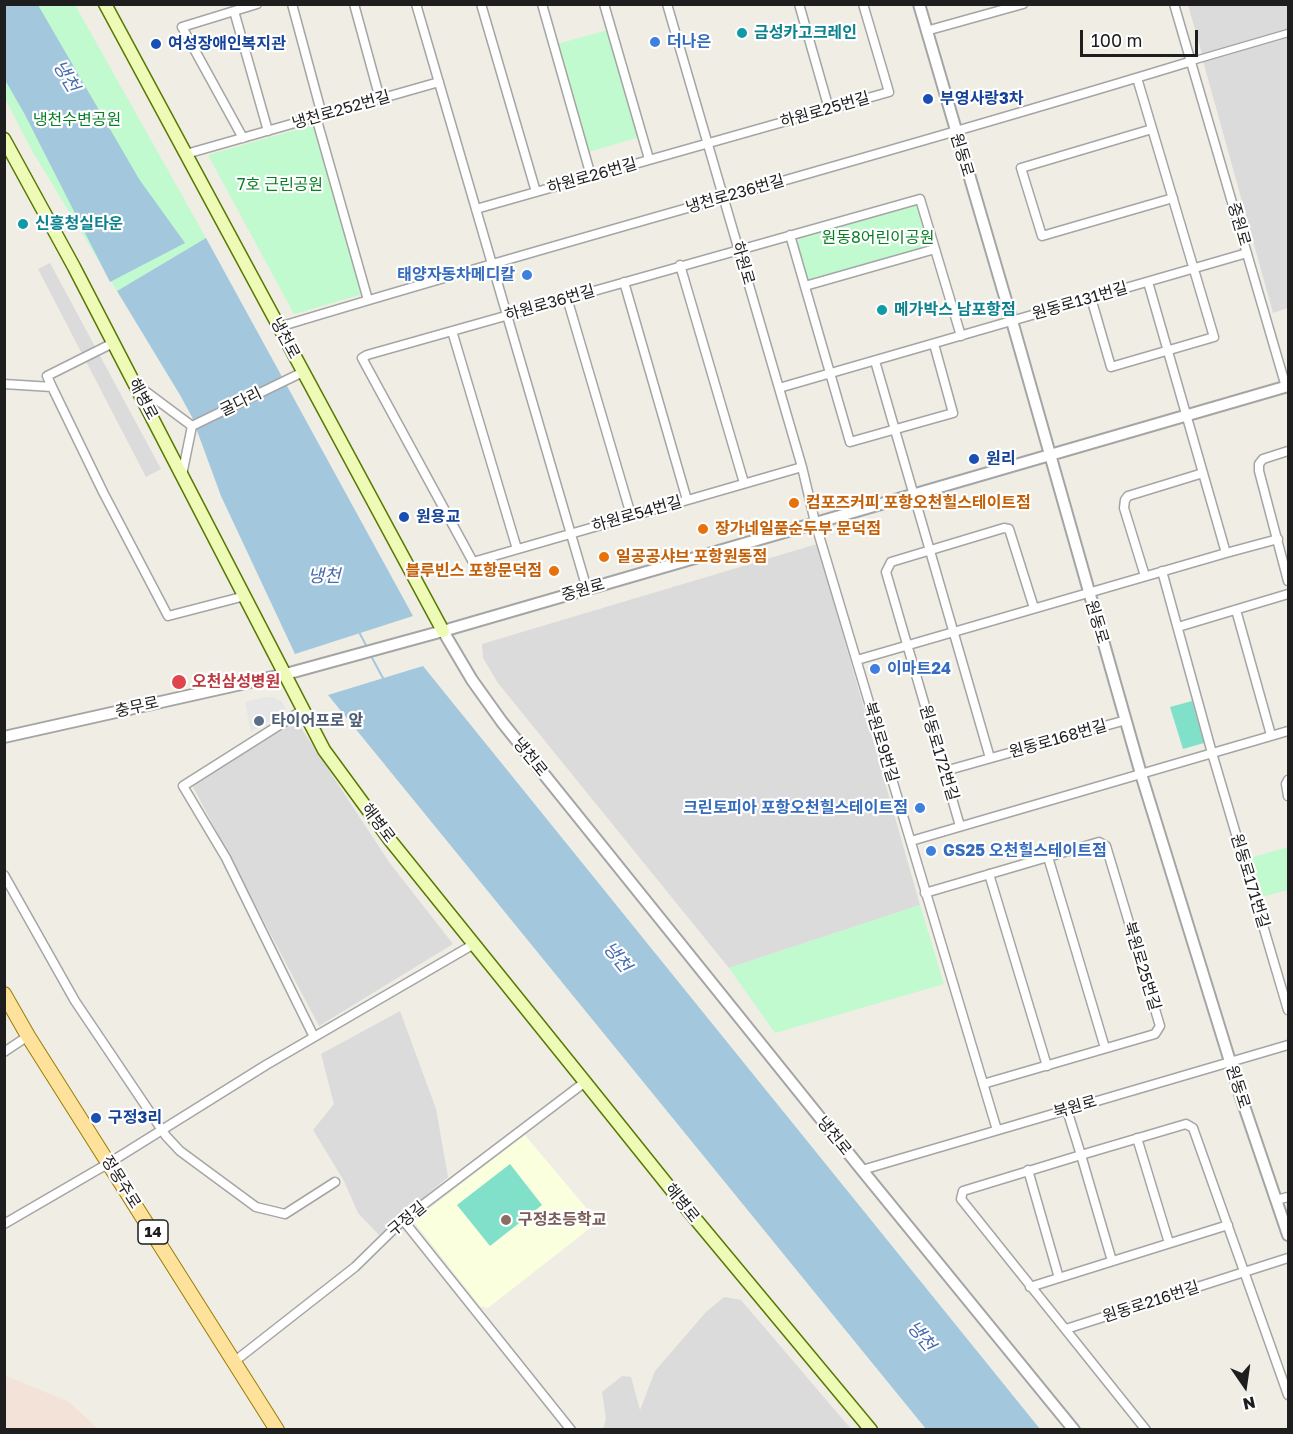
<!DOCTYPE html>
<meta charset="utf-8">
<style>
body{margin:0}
#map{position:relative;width:1293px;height:1434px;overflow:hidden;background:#efede4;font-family:"Golos Text",sans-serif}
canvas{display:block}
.frame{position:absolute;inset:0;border:6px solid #1e1e1e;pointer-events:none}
.north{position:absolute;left:1215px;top:1356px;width:60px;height:60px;-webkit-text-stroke:4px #fff;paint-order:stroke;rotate:167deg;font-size:16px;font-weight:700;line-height:24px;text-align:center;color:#1e1e1e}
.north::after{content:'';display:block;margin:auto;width:21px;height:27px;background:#1e1e1e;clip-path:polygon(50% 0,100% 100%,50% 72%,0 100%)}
.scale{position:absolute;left:1080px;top:30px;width:118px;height:27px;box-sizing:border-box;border:3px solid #1e1e1e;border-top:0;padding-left:8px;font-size:18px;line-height:21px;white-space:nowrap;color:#1e1e1e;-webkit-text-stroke:4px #fff;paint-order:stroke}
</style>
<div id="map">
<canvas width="1293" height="1434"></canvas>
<div class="frame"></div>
<div class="north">N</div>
<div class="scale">100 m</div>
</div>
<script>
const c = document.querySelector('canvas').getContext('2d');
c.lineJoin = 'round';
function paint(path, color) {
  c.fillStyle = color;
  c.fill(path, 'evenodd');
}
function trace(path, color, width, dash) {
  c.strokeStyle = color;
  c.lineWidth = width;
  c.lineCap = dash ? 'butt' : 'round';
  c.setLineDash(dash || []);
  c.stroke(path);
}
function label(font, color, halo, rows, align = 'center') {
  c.font = font + ' "Golos Text","Noto Sans KR",sans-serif';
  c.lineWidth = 4.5;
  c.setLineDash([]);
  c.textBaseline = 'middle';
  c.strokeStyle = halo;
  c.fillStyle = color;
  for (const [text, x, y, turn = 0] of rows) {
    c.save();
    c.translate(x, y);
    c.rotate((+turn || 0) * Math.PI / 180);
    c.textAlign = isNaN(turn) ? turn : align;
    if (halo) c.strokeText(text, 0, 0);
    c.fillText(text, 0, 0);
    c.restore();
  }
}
paint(new Path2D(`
 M 1188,5 L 1288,5 L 1288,30 L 1202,54 Z
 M 1288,37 L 1288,308 L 1273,313 L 1203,61 Z
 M 50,263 L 161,469 L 146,477 L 38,269 Z
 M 817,544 L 920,905 L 729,968 L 498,683 L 483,658 L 482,644 Z
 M 296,720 L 389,862 L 453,944 L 319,1026 L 192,785 L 213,770 Z
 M 400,1011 L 436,1109 L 448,1177 L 379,1235 L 358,1213 L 344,1181 L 313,1130 L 334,1104 L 321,1054 Z
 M 724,1297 L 741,1300 L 851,1429 L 603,1429 L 606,1419 L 602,1392 L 622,1376 L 631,1377 L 640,1410 L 655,1371 L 706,1312 Z`), '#dcdbdb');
paint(new Path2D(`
 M 525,1135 L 598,1222 L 488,1308 L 480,1306 L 415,1223 L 417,1218 Z`), '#faffde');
paint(new Path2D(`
 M 4,1375 L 69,1402 L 98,1429 L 5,1429 Z`), '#f2e2d7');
paint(new Path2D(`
 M 5,5 L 75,5 L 206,238 L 117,291 L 31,149 L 5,98 Z
 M 611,29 L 643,136 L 585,153 L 554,45 Z
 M 313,125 L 361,292 L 360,295 L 294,314 L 208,155 Z
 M 912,204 L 918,207 L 928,248 L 808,283 L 797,243 L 799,237 Z
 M 1288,847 L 1288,890 L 1261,897 L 1250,858 Z
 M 920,905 L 944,984 L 775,1033 L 729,968 Z`), '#c0face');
paint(new Path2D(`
 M 1192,701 L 1204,743 L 1183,749 L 1170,707 Z
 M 510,1164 L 542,1205 L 490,1246 L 457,1205 Z`), '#80e0ca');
paint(new Path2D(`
 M 266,697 L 274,697 L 282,702 L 287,711 L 251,732 L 245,702 Z`), '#e6e6e6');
paint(new Path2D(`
 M 4,5 L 38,5 L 139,179 L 185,243 L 110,282 L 24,113 L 5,80 Z
 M 206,238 L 413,616 L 295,654 L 221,496 L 192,417 L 180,395 L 117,291 Z
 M 423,666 L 1040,1429 L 926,1429 L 328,695 Z`), '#a3c8de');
trace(new Path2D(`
 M 359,632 L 368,649
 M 370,654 L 384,680`), '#a3c8de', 2);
const pedestrian = new Path2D(`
 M 1192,61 L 1288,33`);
const minor = new Path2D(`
 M 292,4 L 322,115
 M 354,4 L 380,99
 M 416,4 L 587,589
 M 481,4 L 536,192
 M 542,4 L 591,176
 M 604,4 L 649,159
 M 667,4 L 802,467 L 815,522 L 997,1130
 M 799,4 L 829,109
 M 1174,4 L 1286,387
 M 234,11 L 268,131
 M 926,31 L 1023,4
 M 316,117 L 368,300
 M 1152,129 L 1021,168 L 1042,236 L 1173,198
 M 243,138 L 182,27 L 257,4
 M 186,154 L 439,82
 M 476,209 L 889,92 L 863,4
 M 790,235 L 850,442 L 953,413 L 934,344
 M 680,265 L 744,483
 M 624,282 L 687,500
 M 805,286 L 935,249
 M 567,298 L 631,515
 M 1091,298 L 1111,367 L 1214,337 L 1137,78
 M 279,327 C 582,235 889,154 1192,61
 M 452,331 L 517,549
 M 875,361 L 990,758
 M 4,384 L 52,387 L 103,492 L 168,616 L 245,596
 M 137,385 L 192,426
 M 52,387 L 47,376 L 113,343
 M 779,388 L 1247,253
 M 192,426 L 303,372
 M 1288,451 L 1263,459 L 1259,464 L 1259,471 L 1288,581
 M 802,467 L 473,562 L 362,358 L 367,355 L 920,199 L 961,336
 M 182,475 L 192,426
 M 1226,553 L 1278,539
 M 1162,571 L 1212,753 L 1288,1010
 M 1145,576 L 1124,508 L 1125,500 L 1128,496 L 1203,473
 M 1236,610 L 1271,735
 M 1178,627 L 1288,594
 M 857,660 L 1226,553 L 1148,282
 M 303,710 L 183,786 L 226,858 L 314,1037
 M 945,771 L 1126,720
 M 1288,780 L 1286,784 L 1288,796
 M 960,826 L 886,572 L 891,562 L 1004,528 L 1009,529 L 1034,608
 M 911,841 L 1288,731
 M 1048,857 L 1105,1048
 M 989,874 L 1047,1066
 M 4,875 L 75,1001 L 166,1136 L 180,1151 L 256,1207 L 285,1214 L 335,1182
 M 925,893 L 1099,842 L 1106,846 L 1160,1026 L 1155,1034 L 983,1084
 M 4,1052 L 28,1036
 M 1067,1110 L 1081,1155 L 963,1191 L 961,1199 L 1146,1430
 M 1137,1138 L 1169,1243
 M 862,1170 L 1288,1045
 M 1028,1170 L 1059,1278
 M 1276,1200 L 1288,1197
 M 403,1220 L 571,1430
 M 4,1224 L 109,1163 L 266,1065 L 474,944
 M 1112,1261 L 1081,1155 L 1186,1124 L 1193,1128 L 1288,1395
 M 1030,1287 L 1228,1225
 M 1066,1329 L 1288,1258
 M 235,1361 L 355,1267 L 403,1220 L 585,1082`);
const tertiary = new Path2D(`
 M 919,4 L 1012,321 L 1141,774 L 1241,1097 L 1288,1235
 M 443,631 L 472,680 L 502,722 L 862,1170 L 1074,1430
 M 4,737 L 286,674 L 443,631 L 1288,386`);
const secondary = new Path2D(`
 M 105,4 L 443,631
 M 4,139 L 74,267 L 324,750 L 390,840 L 585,1082 L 678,1198 L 871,1430`);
const primary = new Path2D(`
 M 4,994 L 28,1036 L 277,1430`);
trace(pedestrian, '#a5a5a5', 9);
trace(minor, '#a5a5a5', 11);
trace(tertiary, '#a5a5a5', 14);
trace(secondary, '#597802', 15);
trace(primary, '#997d00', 16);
trace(pedestrian, '#fff', 6);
trace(minor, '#fff', 8);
trace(tertiary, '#fff', 10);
trace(secondary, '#edfbb7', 12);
trace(primary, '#fee29b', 14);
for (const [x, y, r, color] of [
 [742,33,6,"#0f9aa8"],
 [655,42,6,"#3f7fe0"],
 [156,44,6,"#1a4fb4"],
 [928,99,6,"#1a4fb4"],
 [23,224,6,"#0f9aa8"],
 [527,275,6,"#3f7fe0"],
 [882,310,6,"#0f9aa8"],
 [974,459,6,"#1a4fb4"],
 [794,503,6,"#e8710a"],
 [404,517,6,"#1a4fb4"],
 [703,529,6,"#e8710a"],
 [604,557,6,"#e8710a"],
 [554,571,6,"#e8710a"],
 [875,669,6,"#3f7fe0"],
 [179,682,8,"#e0444e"],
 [259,721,6,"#5c6f8a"],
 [920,808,6,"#3f7fe0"],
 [931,851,6,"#3f7fe0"],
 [96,1118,6,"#1a4fb4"],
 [506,1220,6,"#8d6e63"]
]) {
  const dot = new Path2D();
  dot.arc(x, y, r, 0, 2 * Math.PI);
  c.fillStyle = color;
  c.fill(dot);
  trace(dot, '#fff', 2);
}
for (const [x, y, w] of [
 [153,1232,30]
]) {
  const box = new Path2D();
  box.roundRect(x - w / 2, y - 12, w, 24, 4.5);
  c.fillStyle = '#fff';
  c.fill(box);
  trace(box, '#1e1e1e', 1.5);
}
label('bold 15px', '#1e1e1e', null, [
 ["14",153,1232]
]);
label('bold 16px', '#0d838f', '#fff', [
 ["금성카고크레인",754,33],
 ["신흥청실타운",35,224],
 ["메가박스 남포항점",894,310]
], 'left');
label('bold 16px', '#366cbe', '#fff', [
 ["더나은",667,42],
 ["태양자동차메디칼",515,275,"right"],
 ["이마트24",887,669],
 ["크린토피아 포항오천힐스테이트점",908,808,"right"],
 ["GS25 오천힐스테이트점",943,851]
], 'left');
label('bold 16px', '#164399', '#fff', [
 ["여성장애인복지관",168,44],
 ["부영사랑3차",940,99],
 ["원리",986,459],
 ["원용교",416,517],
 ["구정3리",108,1118]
], 'left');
label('16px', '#1e1e1e', '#fff', [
 ["냉천로252번길",341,110,-16],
 ["하원로25번길",825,110,-16],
 ["원동로",962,155,73],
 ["하원로26번길",592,176,-16],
 ["냉천로236번길",735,194,-16],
 ["중원로",1239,224,74],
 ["하원로",743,263,74],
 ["원동로131번길",1080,301,-16],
 ["하원로36번길",550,303,-16],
 ["냉천로",285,338,62],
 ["해병로",143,399,62],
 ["굴다리",241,402,-26],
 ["하원로54번길",637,514,-16],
 ["중원로",583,590,-16],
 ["원동로",1097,622,73],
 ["충무로",137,707,-13],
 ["원동로168번길",1058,739,-16],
 ["북원로9번길",881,742,73],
 ["원동로172번길",939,753,73],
 ["냉천로",530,757,51],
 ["해병로",378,823,53],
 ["원동로171번길",1250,881,73],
 ["북원로25번길",1142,966,73],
 ["원동로",1238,1087,72],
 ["북원로",1075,1107,-16],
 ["냉천로",834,1136,51],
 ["정몽주로",121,1182,58],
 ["해병로",682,1203,51],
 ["구정길",407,1219,-40],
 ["원동로216번길",1151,1302,-18]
]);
label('16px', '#097f25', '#fff', [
 ["냉천수변공원",77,120],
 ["7호 근린공원",280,185],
 ["원동8어린이공원",878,238]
]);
label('bold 16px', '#c56008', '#fff', [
 ["컴포즈커피 포항오천힐스테이트점",806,503],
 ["장가네일품순두부 문덕점",715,529],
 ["일공공샤브 포항원동점",616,557],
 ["블루빈스 포항문덕점",542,571,"right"]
], 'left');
label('bold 16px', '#be3a42', '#fff', [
 ["오천삼성병원",192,682]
], 'left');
label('bold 16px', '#4e5e75', '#fff', [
 ["타이어프로 앞",271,721]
], 'left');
label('bold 16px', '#785e54', '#fff', [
 ["구정초등학교",518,1220]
], 'left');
label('italic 18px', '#486cb0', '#fff', [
 ["냉천",66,76,59],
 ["냉천",324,576],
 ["냉천",617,957,51],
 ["냉천",921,1336,51]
]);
</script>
